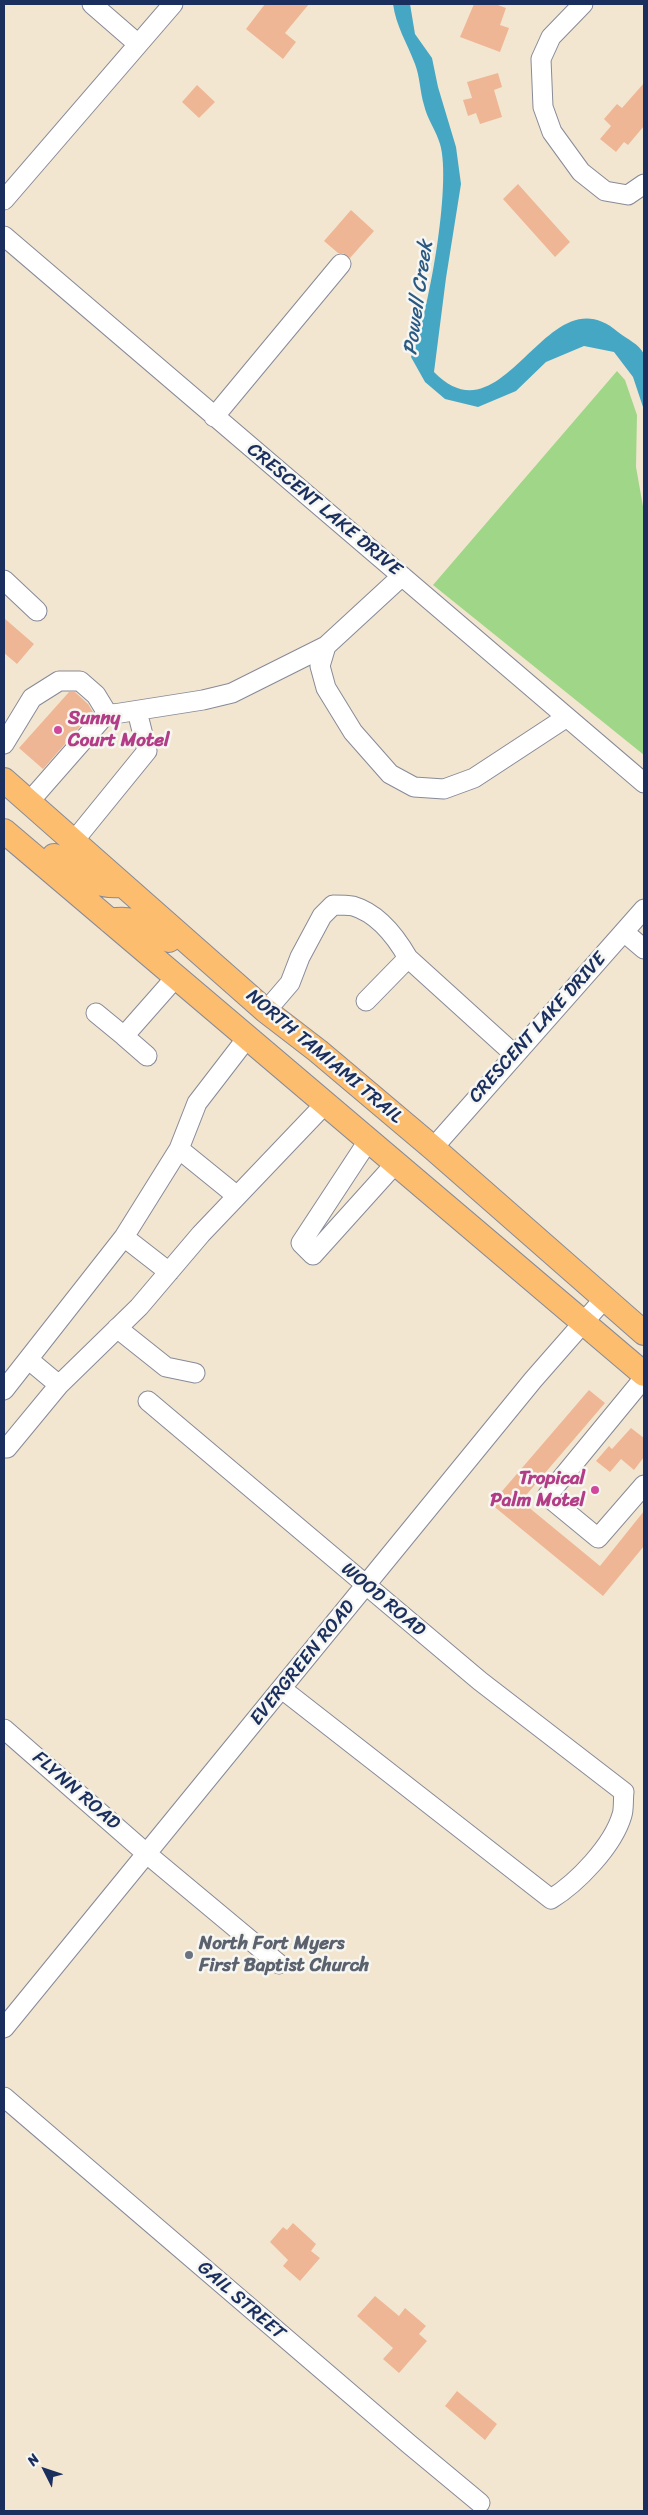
<!DOCTYPE html>
<style>
body{margin:0}
#map{position:relative;width:648px;height:2515px;overflow:hidden;background:#f3e6d1;font-family:Sriracha,sans-serif}
canvas{display:block}
.frame{position:absolute;inset:0;border:5px solid #1b2f5e;pointer-events:none}
.north{position:absolute;left:20px;top:2445px;width:50px;height:50px;-webkit-text-stroke:4px #f6f6f2;paint-order:stroke;rotate:311deg;font-size:14px;font-weight:700;line-height:20px;text-align:center;color:#1b2f5e}
.north::after{content:'';display:block;margin:auto;width:18px;height:22px;background:#1b2f5e;clip-path:polygon(50% 0,100% 100%,50% 72%,0 100%)}
</style>
<div id="map">
<canvas width="648" height="2515"></canvas>
<div class="frame"></div>
<div class="north">N</div>
</div>
<script>
const c = document.querySelector('canvas').getContext('2d');
c.lineJoin = 'round';
function paint(path, color) {
  c.fillStyle = color;
  c.fill(path, 'evenodd');
}
function trace(path, color, width, dash) {
  c.strokeStyle = color;
  c.lineWidth = width;
  c.lineCap = dash ? 'butt' : 'round';
  c.setLineDash(dash || []);
  c.stroke(path);
}
function label(font, color, halo, rows, align = 'center') {
  c.font = font + ' Sriracha,sans-serif';
  c.lineWidth = 5;
  c.setLineDash([]);
  c.textBaseline = 'middle';
  c.strokeStyle = halo;
  c.fillStyle = color;
  for (const [text, x, y, turn = 0] of rows) {
    c.save();
    c.translate(x, y);
    c.rotate((+turn || 0) * Math.PI / 180);
    c.textAlign = isNaN(turn) ? turn : align;
    if (halo) c.strokeText(text, 0, 0);
    c.fillText(text, 0, 0);
    c.restore();
  }
}
paint(new Path2D(`
 M 617,371 L 625,380 L 637,415 L 636,467 L 644,512 L 644,755 L 433,585 Z`), '#a0d687');
paint(new Path2D(`
 M 393,4 L 410,4 L 415,34 L 432,58 L 438,87 L 456,147 L 461,184 L 446,278 L 434,372 C 505,445 547,270 618,332 C 628,340 638,343 644,354 L 644,410 L 633,377 L 614,352 L 584,346 L 546,362 L 516,391 L 478,407 L 445,399 L 425,382 L 411,357 C 428,317 452,184 440,144 C 436,130 427,119 424,105 C 420,92 420,77 415,64 C 407,43 396,26 393,4 Z`), '#45a7c4');
paint(new Path2D(`
 M 265,4 L 309,4 L 285,33 L 296,42 L 283,59 L 246,29 Z
 M 474,4 L 495,4 L 506,8 L 500,25 L 509,28 L 500,52 L 460,37 Z
 M 498,73 L 502,87 L 494,90 L 502,117 L 480,124 L 476,113 L 468,116 L 463,100 L 472,98 L 467,82 Z
 M 644,83 L 644,126 L 628,145 L 624,142 L 616,152 L 600,139 L 611,126 L 604,119 L 617,104 L 622,108 Z
 M 197,85 L 215,102 L 199,118 L 182,102 Z
 M 518,184 L 570,242 L 555,257 L 503,199 Z
 M 351,210 L 374,231 L 350,258 L 343,253 L 338,253 L 324,241 Z
 M 4,618 L 34,644 L 17,664 L 4,653 Z
 M 69,692 L 75,692 L 88,704 L 93,712 L 43,769 L 19,748 Z
 M 589,1390 L 605,1403 L 521,1501 L 600,1566 L 644,1511 L 644,1546 L 603,1596 L 491,1504 Z
 M 631,1428 L 644,1438 L 644,1457 L 634,1470 L 621,1459 L 610,1472 L 596,1461 L 609,1446 L 612,1449 Z
 M 293,2223 L 316,2244 L 311,2251 L 320,2258 L 300,2281 L 283,2266 L 288,2260 L 270,2242 L 283,2227 L 287,2230 Z
 M 375,2296 L 399,2316 L 405,2308 L 426,2326 L 419,2334 L 427,2341 L 399,2373 L 383,2359 L 393,2348 L 357,2316 Z
 M 457,2391 L 497,2424 L 485,2440 L 445,2406 Z`), '#eeb695');
const minor = new Path2D(`
 M 92,4 L 138,44
 M 583,4 L 551,37 L 541,59 L 543,107 L 552,132 L 581,172 L 605,191 L 628,195 L 644,184
 M 4,200 L 173,4
 M 4,236 L 644,783
 M 214,417 L 341,264
 M 402,576 L 326,646 L 320,666 L 326,688 L 353,732 L 390,774 L 414,787 L 444,789 L 474,778 L 567,717
 M 4,580 L 37,611
 M 4,744 L 32,698 L 59,681 L 80,681 L 96,695 L 107,713 L 114,714 L 203,700 L 232,693 L 326,646
 M 29,802 L 107,713
 M 73,842 L 147,751 L 137,711
 M 624,932 L 644,949
 M 408,958 L 515,1055
 M 266,1011 L 290,983 L 300,957 L 322,916 L 333,905 C 339,905 347,905 353,906 C 377,913 396,937 408,958 L 366,1001
 M 96,1013 L 124,1036 L 176,977
 M 124,1036 L 147,1056
 M 368,1141 L 301,1243 L 313,1255 L 395,1164
 M 433,1148 L 644,909
 M 179,1149 L 237,1196
 M 124,1237 L 169,1272
 M 117,1328 L 166,1367 L 195,1373
 M 29,1360 L 59,1385
 M 644,1378 L 547,1496 L 598,1538 L 644,1485
 M 4,1390 L 124,1237 L 179,1149 L 197,1103 L 247,1038
 M 148,1401 L 480,1681 L 624,1792 C 623,1799 624,1809 622,1815 C 613,1846 577,1883 551,1899 L 282,1689
 M 4,1448 L 7,1448 L 59,1385 L 139,1307 L 201,1234 L 325,1104
 M 4,1729 L 147,1854 L 279,1964
 M 4,2028 L 533,1380 L 604,1299
 M 4,2097 L 409,2444 L 480,2503`);
const major = new Path2D(`
 M 4,780 L 266,1011 L 318,1051 L 433,1148 L 644,1333
 M 4,831 L 644,1374
 M 54,856 C 81,870 88,888 122,885
 M 110,921 C 137,916 147,927 169,940`);
trace(minor, '#878a98', 21);
trace(major, '#878a98', 26);
trace(minor, '#fff', 19);
trace(major, '#fcbd6f', 24);
for (const [x, y, r, color] of [
 [58,730,5,"#d1479c"],
 [595,1490,5,"#d1479c"],
 [189,1955,5,"#6b7280"]
]) {
  const dot = new Path2D();
  dot.arc(x, y, r, 0, 2 * Math.PI);
  c.fillStyle = color;
  c.fill(dot);
  trace(dot, '#f6f6f2', 2);
}
label('19px', '#1b2f5e', '#f6f6f2', [
 ["CRESCENT LAKE DRIVE",324,510,40],
 ["CRESCENT LAKE DRIVE",538,1028,-48],
 ["NORTH TAMIAMI TRAIL",324,1057,40],
 ["WOOD ROAD",383,1600,40],
 ["EVERGREEN ROAD",303,1663,-51],
 ["FLYNN ROAD",76,1791,41],
 ["GAIL STREET",241,2301,41]
]);
label('bold 19px', '#b23c85', '#f6f6f2', [
 ["Sunny",68,719],
 ["Court Motel",68,741],
 ["Tropical",585,1479,"right"],
 ["Palm Motel",585,1501,"right"]
], 'left');
label('bold 19px', '#5b616d', '#f6f6f2', [
 ["North Fort Myers",199,1944],
 ["First Baptist Church",199,1966]
], 'left');
label('italic 20px', '#2a5982', '#f6f6f2', [
 ["Powell Creek",419,298,-82]
]);
</script>
